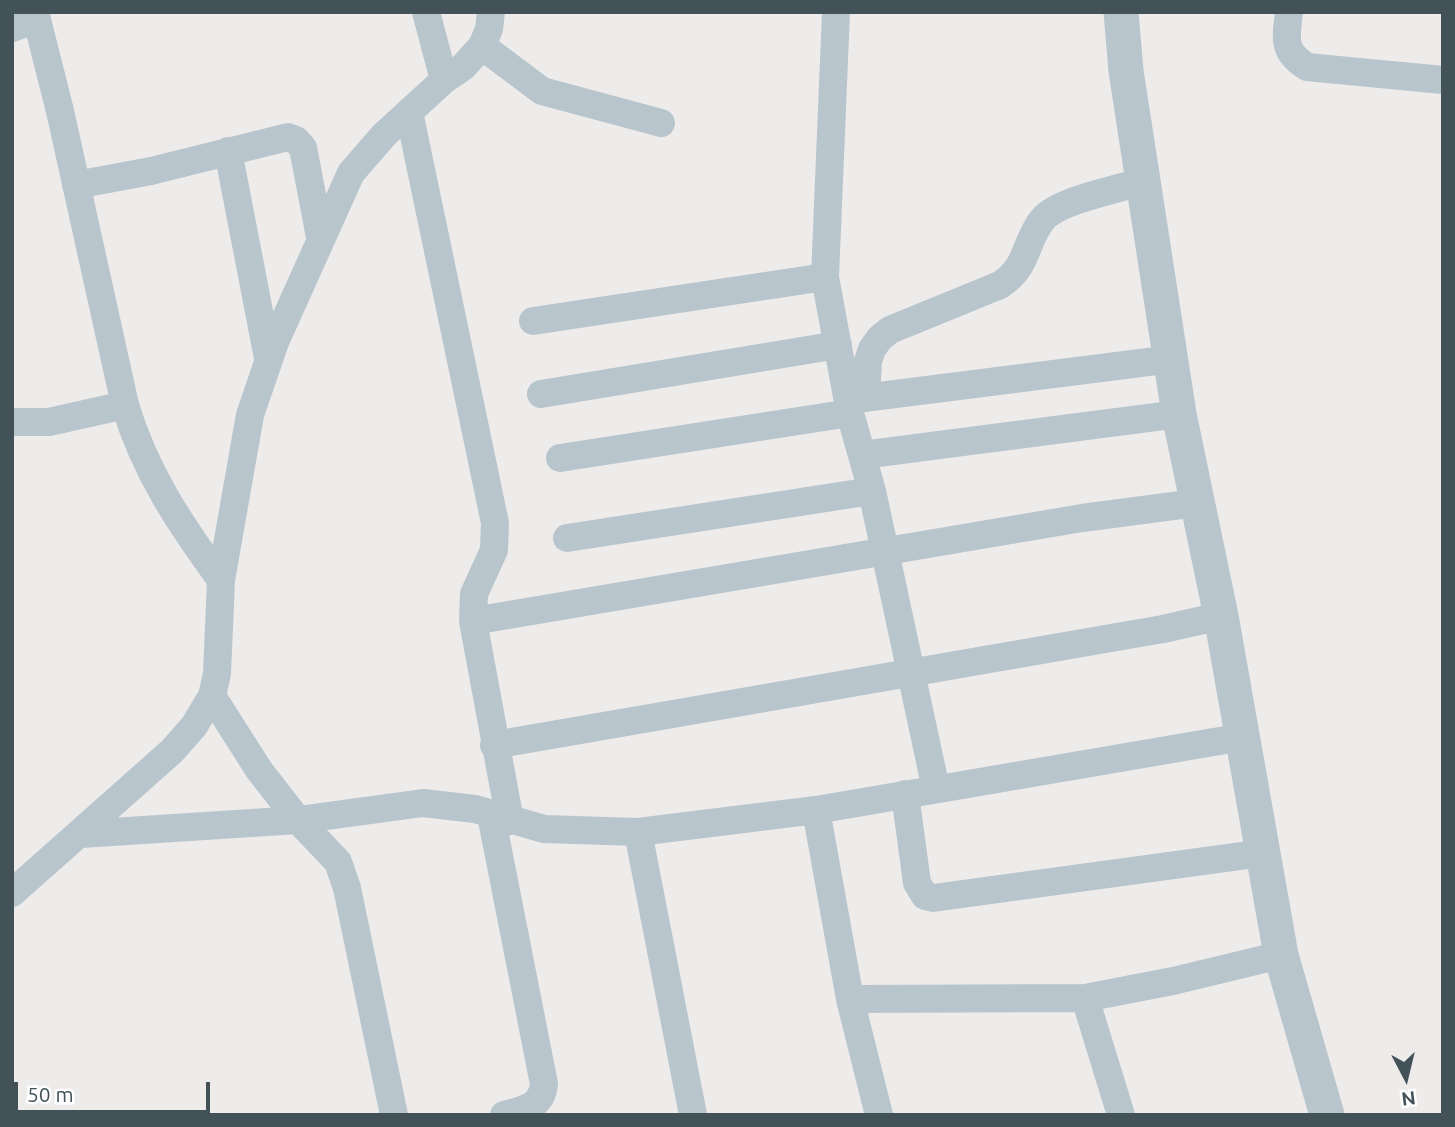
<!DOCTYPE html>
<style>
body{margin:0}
#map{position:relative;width:1455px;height:1127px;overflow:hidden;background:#eeebeb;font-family:Ubuntu,sans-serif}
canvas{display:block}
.frame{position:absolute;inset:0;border:14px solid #435259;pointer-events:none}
.north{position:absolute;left:1371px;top:1043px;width:70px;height:70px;-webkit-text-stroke:5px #fff;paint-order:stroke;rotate:173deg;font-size:19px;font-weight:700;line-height:28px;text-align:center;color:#435259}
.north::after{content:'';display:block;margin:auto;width:24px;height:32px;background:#435259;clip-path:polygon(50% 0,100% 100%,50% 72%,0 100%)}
.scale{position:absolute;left:14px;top:1082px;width:196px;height:32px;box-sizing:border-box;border:4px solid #435259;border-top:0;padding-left:9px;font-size:21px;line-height:24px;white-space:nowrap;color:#435259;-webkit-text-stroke:5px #fff;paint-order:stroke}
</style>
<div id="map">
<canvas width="1455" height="1127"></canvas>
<div class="frame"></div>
<div class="north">N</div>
<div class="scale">50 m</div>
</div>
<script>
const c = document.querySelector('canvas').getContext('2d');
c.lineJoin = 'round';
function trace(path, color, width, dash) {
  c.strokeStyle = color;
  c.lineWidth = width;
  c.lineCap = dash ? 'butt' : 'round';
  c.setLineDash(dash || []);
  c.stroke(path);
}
trace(new Path2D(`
 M 35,12 L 60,111 L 125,405 C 145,472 180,524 221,580
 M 426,12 L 444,80
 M 836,12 L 825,277 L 850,413 L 872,491 L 936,789
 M 1289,12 C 1286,39 1282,51 1307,67 L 1443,80
 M 12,28 L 37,19
 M 482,46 L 542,91 L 661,123
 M 409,112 L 495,523 L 494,550 L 474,594 L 473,621 L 510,821
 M 228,151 L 268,358
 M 76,185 L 151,171 L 288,137 L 296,140 L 303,148 L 320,237
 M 533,321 L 825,277
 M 541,394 L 838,345
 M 866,398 L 868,361 L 872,349 L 880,338 L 890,330 L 1000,285 C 1029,267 1024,242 1043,219 C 1059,200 1119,189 1144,181
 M 848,400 L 1172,359
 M 12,422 L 49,422 L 125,405
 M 862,455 L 1179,414
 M 560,458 L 850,413
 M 567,538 L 872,491
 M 473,621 L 1082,518 L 1196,503
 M 212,696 L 259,770 L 298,820 L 338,862 L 347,888 L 394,1115
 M 494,745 L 1163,629 L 1221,616
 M 905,794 L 917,883 L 925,896 L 933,898 L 1263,853
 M 816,810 L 850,999 L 879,1115
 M 491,815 L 544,1084 C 542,1107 523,1110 504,1115
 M 638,832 L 693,1115
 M 81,834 L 298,820 L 423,803 L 475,809 L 544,829 L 638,832 L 816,810 L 1243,737
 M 12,893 L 172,751 L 194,726 L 212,696 L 217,674 L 221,580 L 250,415 L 275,342 L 351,173 L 384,135 L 444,80 L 463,67 L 482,46 L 489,29 L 491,12
 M 1085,998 L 1121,1115
 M 850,999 L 1085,998 L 1173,981 L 1281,955`), '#b8c5cc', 28);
trace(new Path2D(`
 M 1121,12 L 1126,71 L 1179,414 L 1221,616 L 1281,955 L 1327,1115`), '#b8c5cc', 35);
</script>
